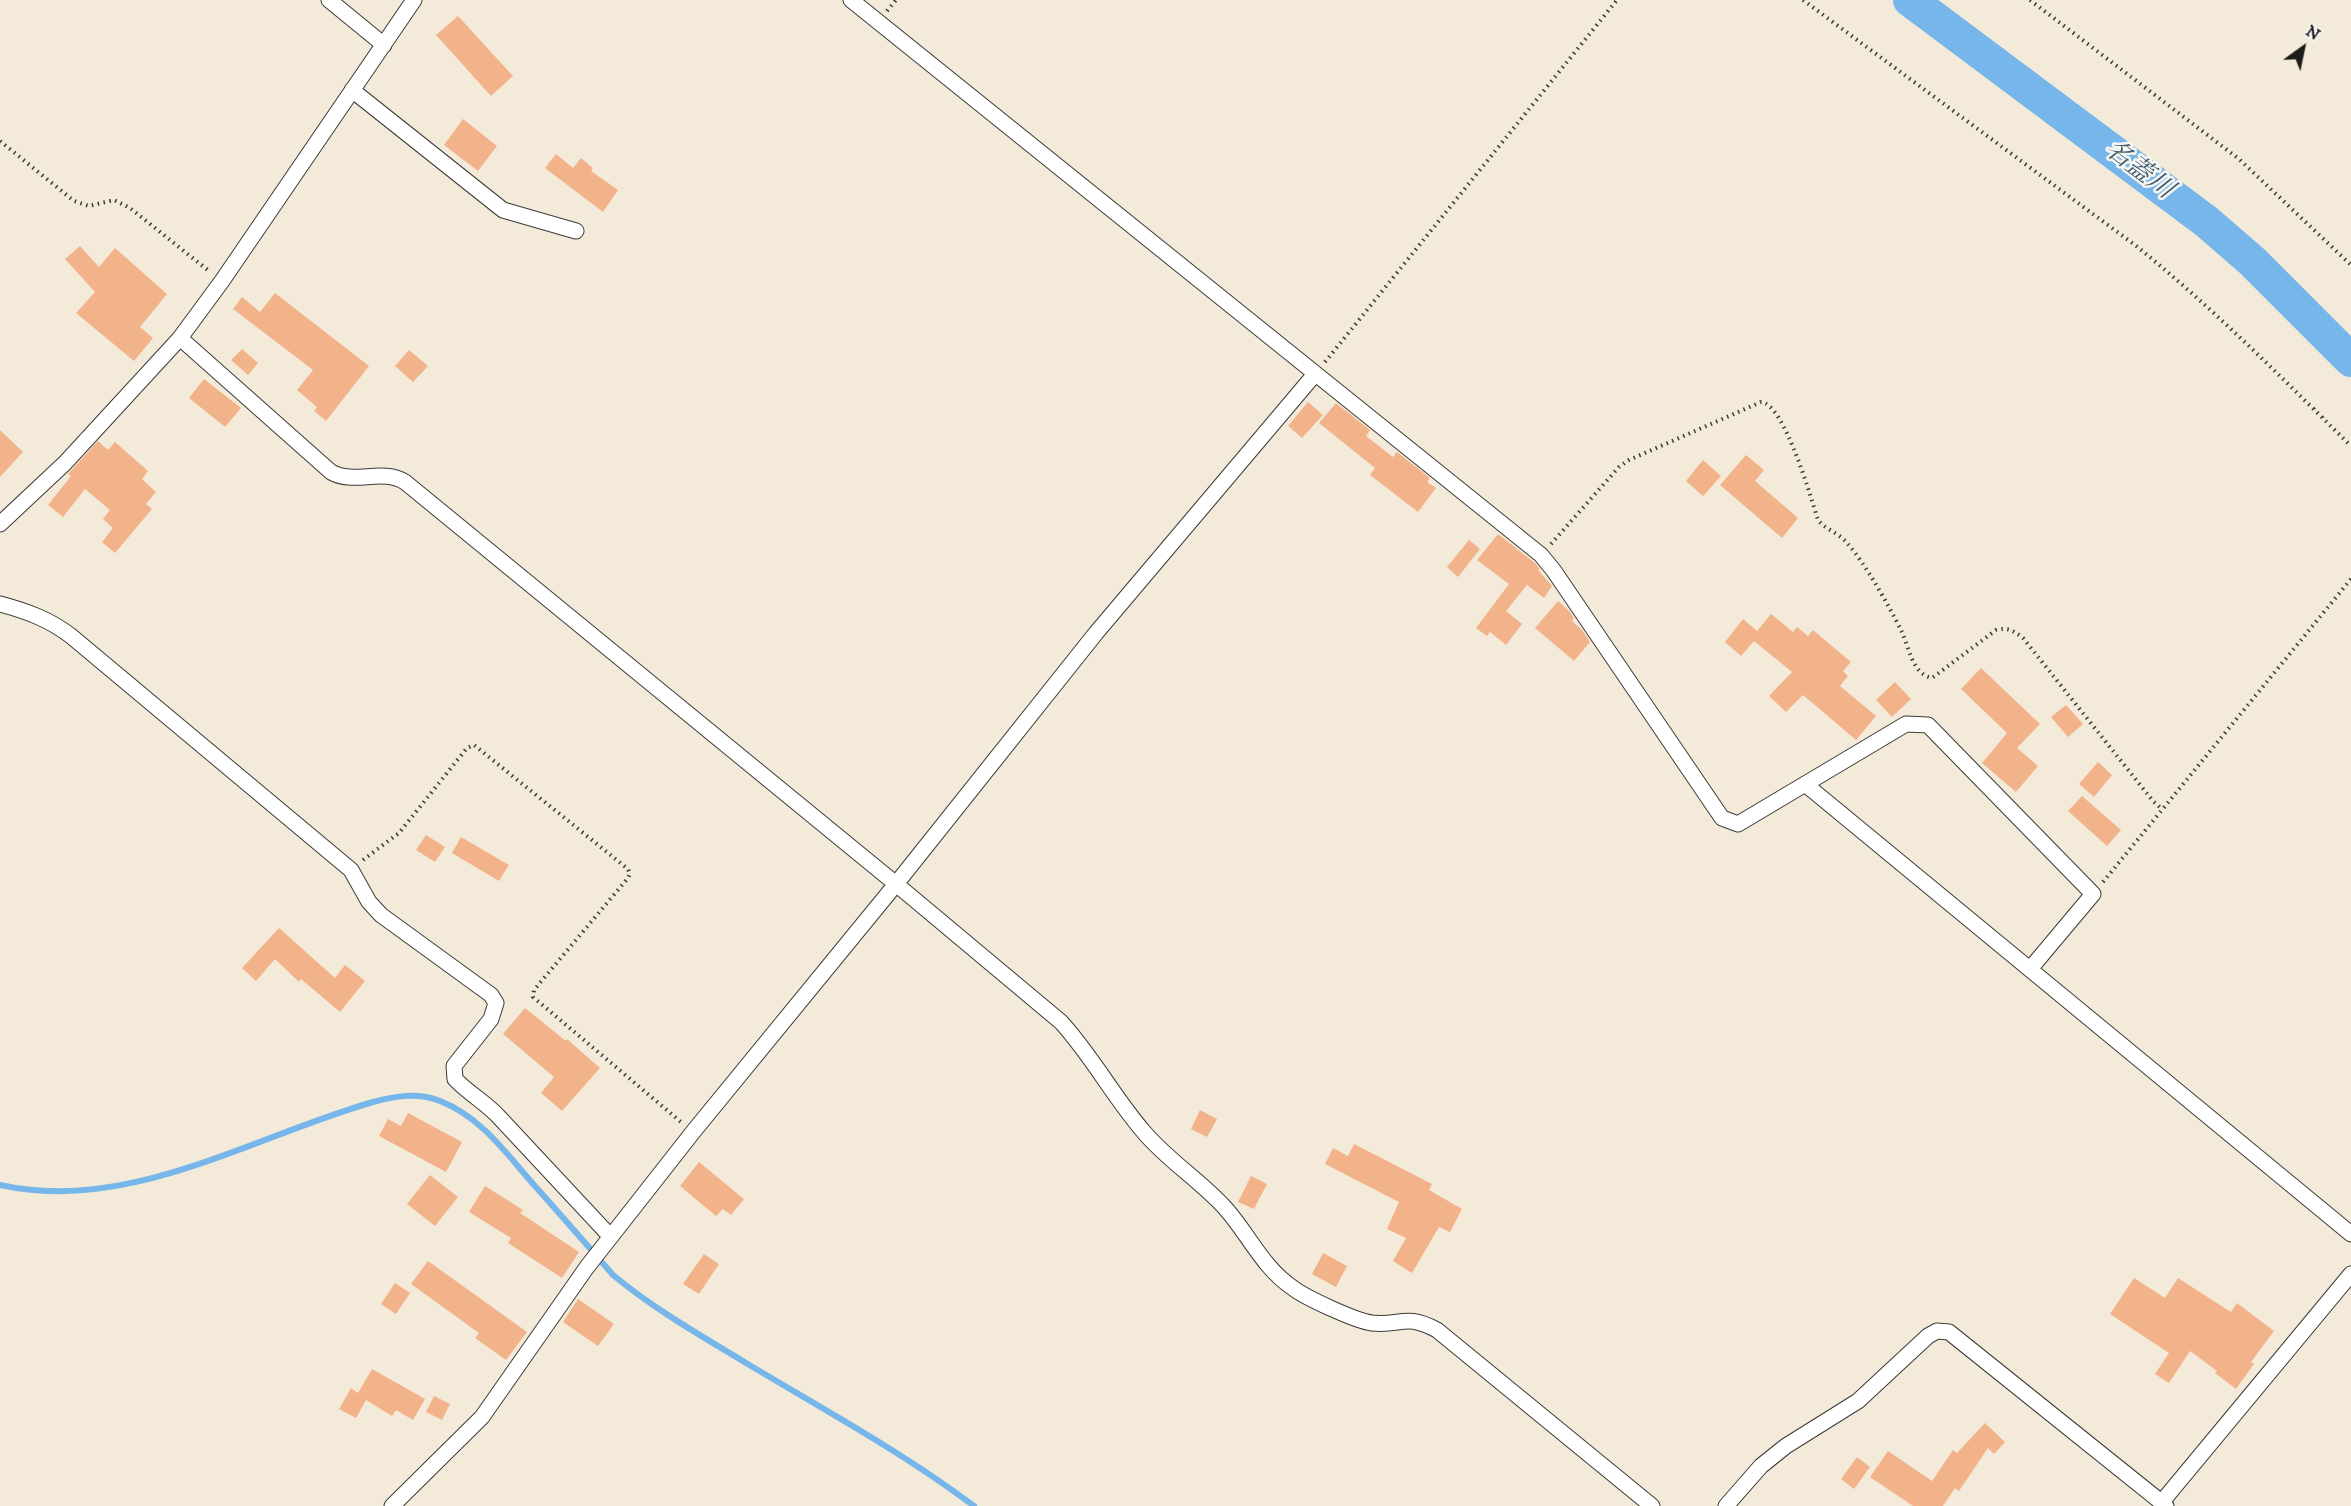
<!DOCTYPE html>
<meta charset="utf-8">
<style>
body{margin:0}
#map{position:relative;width:2351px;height:1506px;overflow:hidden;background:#f3ead9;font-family:"IM FELL DW Pica",serif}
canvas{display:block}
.north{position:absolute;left:2273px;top:18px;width:60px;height:60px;-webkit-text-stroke:4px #f6f6f2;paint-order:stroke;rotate:33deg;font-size:16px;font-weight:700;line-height:24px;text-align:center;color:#1c1c1c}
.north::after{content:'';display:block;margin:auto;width:21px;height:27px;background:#1c1c1c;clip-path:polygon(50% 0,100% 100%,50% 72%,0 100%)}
</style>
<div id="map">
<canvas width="2351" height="1506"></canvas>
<div class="north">N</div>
</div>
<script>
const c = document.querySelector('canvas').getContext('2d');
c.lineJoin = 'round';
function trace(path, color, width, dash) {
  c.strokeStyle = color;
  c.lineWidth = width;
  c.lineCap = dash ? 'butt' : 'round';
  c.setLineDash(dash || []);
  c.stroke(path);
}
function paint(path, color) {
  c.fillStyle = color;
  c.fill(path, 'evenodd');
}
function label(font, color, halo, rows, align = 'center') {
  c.font = font + ' "IM FELL DW Pica","Noto Serif JP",serif';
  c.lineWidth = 5;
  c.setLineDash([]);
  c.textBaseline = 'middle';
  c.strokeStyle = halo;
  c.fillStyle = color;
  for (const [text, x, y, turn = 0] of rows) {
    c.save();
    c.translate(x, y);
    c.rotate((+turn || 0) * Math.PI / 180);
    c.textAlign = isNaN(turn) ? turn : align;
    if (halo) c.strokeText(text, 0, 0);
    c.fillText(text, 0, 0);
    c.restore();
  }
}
trace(new Path2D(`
 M 0,1185 C 127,1214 254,1136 373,1102 C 395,1096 418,1092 440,1101 C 481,1117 506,1153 534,1185 C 561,1215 587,1245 613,1275 C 654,1309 700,1335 746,1363 C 823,1409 902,1452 974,1506`), '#77b6ea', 6);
trace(new Path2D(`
 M 1910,0 L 2207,222 L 2252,261 L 2351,360`), '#77b6ea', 34);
paint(new Path2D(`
 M 458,16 L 513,76 L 491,96 L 436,35 Z
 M 463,119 L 497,146 L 478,171 L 444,145 Z
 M 556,154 L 573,168 L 581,158 L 593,168 L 591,171 L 618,190 L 603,212 L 545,168 Z
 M 80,246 L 99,267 L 115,248 L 167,294 L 140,327 L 153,338 L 134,361 L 76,313 L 95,292 L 65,259 Z
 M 275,293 L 369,366 L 326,421 L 314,411 L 317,407 L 297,390 L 313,370 L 233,309 L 242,297 L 260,312 Z
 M 242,349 L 258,363 L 248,375 L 231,360 Z
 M 409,350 L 428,366 L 413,382 L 395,366 Z
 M 204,379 L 241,408 L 225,427 L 189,398 Z
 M 1308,402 L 1323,415 L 1302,438 L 1288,426 Z
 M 1336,403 L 1370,430 L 1366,436 L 1393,457 L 1397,452 L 1430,478 L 1427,482 L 1436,488 L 1418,512 L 1370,475 L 1375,468 L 1319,423 Z
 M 0,430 L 23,452 L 0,477 Z
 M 98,441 L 108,450 L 115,442 L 148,471 L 142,479 L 156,492 L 146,504 L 152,509 L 115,553 L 102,542 L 113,528 L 103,519 L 110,510 L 85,489 L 63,517 L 48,505 L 71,476 L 68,474 Z
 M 1746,455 L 1764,470 L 1755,481 L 1798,518 L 1782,538 L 1720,485 Z
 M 1703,460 L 1721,476 L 1703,496 L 1686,481 Z
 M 1498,534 L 1535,563 L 1540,569 L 1538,570 L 1552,586 L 1544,598 L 1527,585 L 1506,611 L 1522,624 L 1506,645 L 1490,632 L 1487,636 L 1476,628 L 1509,584 L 1477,560 Z
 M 1469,540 L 1480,549 L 1458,577 L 1447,567 Z
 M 1558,601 L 1569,611 L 1574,618 L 1572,621 L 1582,630 L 1590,642 L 1574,661 L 1535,628 Z
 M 1771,614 L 1793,632 L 1797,627 L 1808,636 L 1813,630 L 1851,662 L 1843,671 L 1848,676 L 1840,686 L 1876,716 L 1856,740 L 1803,695 L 1786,712 L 1769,696 L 1792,672 L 1754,641 L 1741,656 L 1725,642 L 1743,619 L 1757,631 Z
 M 1981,668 L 2040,724 L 2017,748 L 2038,766 L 2016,792 L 1982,763 L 2007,733 L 1961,689 Z
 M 1895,682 L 1911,699 L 1892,717 L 1876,700 Z
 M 2066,705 L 2083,724 L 2068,737 L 2051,717 Z
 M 2098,762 L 2112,775 L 2094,797 L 2079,784 Z
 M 2082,796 L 2121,830 L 2107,846 L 2068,811 Z
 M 426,835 L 445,847 L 435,862 L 416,850 Z
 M 461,837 L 509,865 L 499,881 L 452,853 Z
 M 279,928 L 335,978 L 345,965 L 365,981 L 340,1012 L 301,979 L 299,982 L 275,959 L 256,981 L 242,968 Z
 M 525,1008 L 566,1041 L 567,1039 L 600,1068 L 562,1111 L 541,1093 L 554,1077 L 503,1034 Z
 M 1200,1110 L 1217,1119 L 1207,1137 L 1191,1129 Z
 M 408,1113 L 462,1142 L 446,1172 L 379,1136 L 388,1119 L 401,1126 Z
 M 1354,1144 L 1432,1184 L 1429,1190 L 1462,1209 L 1450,1232 L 1439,1227 L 1412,1273 L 1393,1261 L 1406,1238 L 1387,1229 L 1399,1202 L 1325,1164 L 1333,1148 L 1348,1156 Z
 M 699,1162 L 744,1199 L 731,1215 L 723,1209 L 716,1216 L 680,1186 Z
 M 430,1175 L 458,1197 L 435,1226 L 407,1204 Z
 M 1251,1176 L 1267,1184 L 1254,1209 L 1238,1202 Z
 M 485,1186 L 523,1210 L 520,1213 L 579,1252 L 562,1278 L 508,1243 L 511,1238 L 469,1212 Z
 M 1323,1253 L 1347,1266 L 1336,1287 L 1312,1274 Z
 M 704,1254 L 719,1264 L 699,1294 L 683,1284 Z
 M 428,1261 L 527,1332 L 506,1360 L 475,1338 L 479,1333 L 411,1284 Z
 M 2134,1278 L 2165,1298 L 2178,1278 L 2231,1312 L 2237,1303 L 2274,1331 L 2251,1362 L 2254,1364 L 2236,1389 L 2215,1373 L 2217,1371 L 2190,1351 L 2169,1383 L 2155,1374 L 2169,1353 L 2110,1314 Z
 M 395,1283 L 410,1293 L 396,1314 L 381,1304 Z
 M 578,1299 L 614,1324 L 598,1346 L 563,1322 Z
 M 372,1369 L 425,1399 L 413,1420 L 396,1410 L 392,1416 L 366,1400 L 356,1418 L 339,1409 L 351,1388 L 358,1393 Z
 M 434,1396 L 450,1404 L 442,1420 L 426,1412 Z
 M 1985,1423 L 2005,1442 L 1994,1454 L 1988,1448 L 1959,1491 L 1955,1488 L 1943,1506 L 1913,1506 L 1870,1477 L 1888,1451 L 1932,1481 L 1953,1450 L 1957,1453 Z
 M 1857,1457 L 1870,1467 L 1854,1489 L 1841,1479 Z`), '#f2b38b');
const minor = new Path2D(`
 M 329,0 L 384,45
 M 851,0 L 1541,555 L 1554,571 L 1722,818 L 1738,824 L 1906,724 L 1928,725 L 2093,894 L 2030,969
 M 352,90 L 503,210 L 576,231
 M 180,338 L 331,472 C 354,485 382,468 405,482 L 896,884 L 1061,1022 C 1092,1056 1113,1096 1143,1131 C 1167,1160 1201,1181 1226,1209 C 1249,1235 1263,1268 1293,1288 C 1306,1298 1356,1321 1372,1323 C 1402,1326 1405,1313 1437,1330 L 1652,1506
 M 0,524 L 65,463 L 180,338 L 222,281 L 414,0
 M 0,604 C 26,611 49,619 71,636 L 351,870 L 369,902 L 381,915 L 491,995 L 496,1003 L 491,1019 L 454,1066 L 455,1079 C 468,1093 485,1102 498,1116 L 610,1236
 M 1805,784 L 2351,1234
 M 2161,1503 L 2351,1274
 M 392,1506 L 482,1417 L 587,1267 L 693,1132 L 896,884 L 1096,633 L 1315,374
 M 1726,1506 L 1761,1466 L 1786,1446 L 1858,1401 L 1928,1336 L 1937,1331 L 1949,1332 L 2166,1506`);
trace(minor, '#3c3b38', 17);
trace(new Path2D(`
 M 1803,0 L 2135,245 C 2212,307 2281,377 2351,446
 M 2030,0 L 2239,159 L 2351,265
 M 887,11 L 896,0
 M 0,141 L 74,201 L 89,206 L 114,200 L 130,208 L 209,271
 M 1325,362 L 1617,0
 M 1551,544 L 1619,467 L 1629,460 L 1761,402 C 1784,403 1811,498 1818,520 C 1826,530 1839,533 1847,543 C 1865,563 1889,606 1901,630 C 1909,647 1912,674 1932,678 L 1996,630 C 2008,627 2014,631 2023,638 L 2153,801 L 2162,809
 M 363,860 L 399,833 L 467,748 L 474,745 L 628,869 L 630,874 L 628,878 L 534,990 L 533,997 L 681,1122
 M 2103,882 L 2351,579`), '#3c3b38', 4, [1.5, 4.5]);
trace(minor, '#fff', 15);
label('italic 26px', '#405a6e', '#f6f6f2', [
 ["名蓋川",2138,171,37]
]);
</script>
